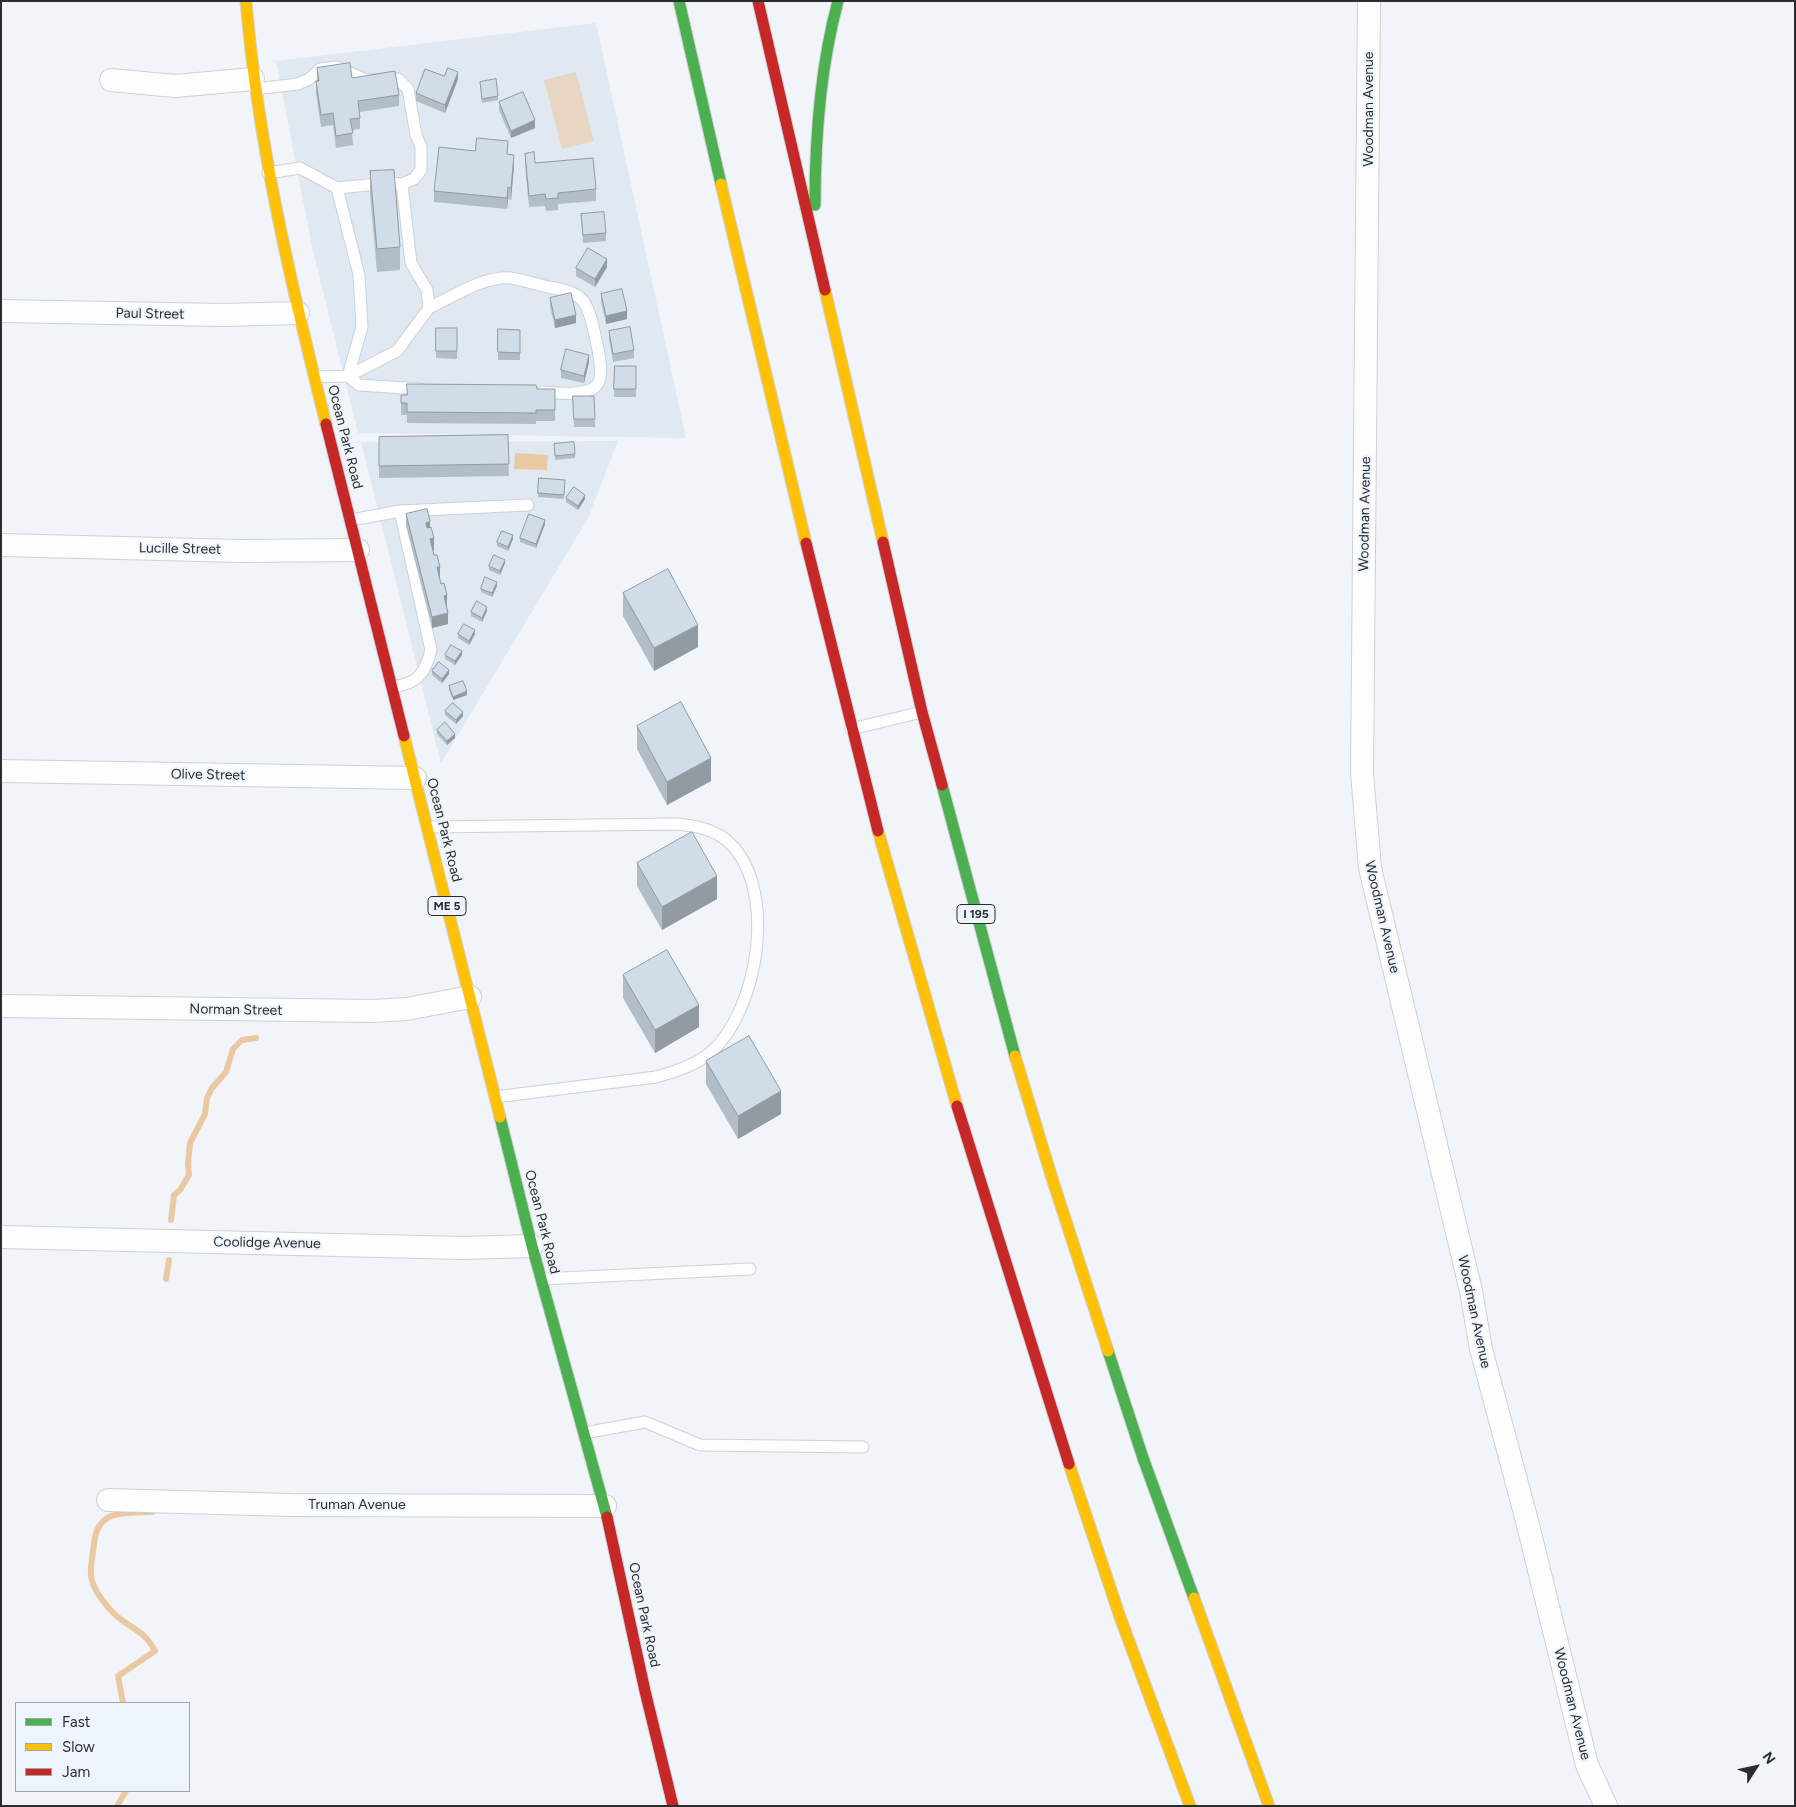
<!DOCTYPE html>
<style>
body{margin:0}
#map{position:relative;width:1796px;height:1807px;overflow:hidden;background:#f1f4f8;font-family:Figtree,sans-serif}
canvas{display:block}
.frame{position:absolute;inset:0;border:2px solid #2b2e30;pointer-events:none}
.legend{position:absolute;left:15px;top:1702px;width:175px;height:90px;box-sizing:border-box;background:#eef4fb;border:1px solid #a0a5aa;margin:0;padding:6px 9px;list-style:none;font-size:15px;color:#2b2e30}
.legend li{display:flex;align-items:center;gap:10px;height:25px}
.legend b{width:25px;border:1px solid #a0a5aa}
.north{position:absolute;left:1731px;top:1742px;width:50px;height:50px;-webkit-text-stroke:4px #eef4fb;paint-order:stroke;rotate:55deg;font-size:14px;font-weight:700;line-height:20px;text-align:center;color:#2b2e30}
.north::after{content:'';display:block;margin:auto;width:18px;height:22px;background:#2b2e30;clip-path:polygon(50% 0,100% 100%,50% 72%,0 100%)}
</style>
<div id="map">
<canvas width="1796" height="1807"></canvas>
<div class="frame"></div>
<ul class="legend">
<li><b style="height:6px;background:#4caf50"></b>Fast</li>
<li><b style="height:6px;background:#ffc107"></b>Slow</li>
<li><b style="height:6px;background:#c62828"></b>Jam</li>
</ul>
<div class="north">N</div>
</div>
<script>
const c = document.querySelector('canvas').getContext('2d');
c.lineJoin = 'round';
function paint(path, color) {
  c.fillStyle = color;
  c.fill(path, 'evenodd');
}
function trace(path, color, width, dash) {
  c.strokeStyle = color;
  c.lineWidth = width;
  c.lineCap = dash ? 'butt' : 'round';
  c.setLineDash(dash || []);
  c.stroke(path);
}
function label(font, color, halo, rows, align = 'center') {
  c.font = font + ' Figtree,sans-serif';
  c.lineWidth = 4;
  c.setLineDash([]);
  c.textBaseline = 'middle';
  c.strokeStyle = halo;
  c.fillStyle = color;
  for (const [text, x, y, turn = 0] of rows) {
    c.save();
    c.translate(x, y);
    c.rotate((+turn || 0) * Math.PI / 180);
    c.textAlign = isNaN(turn) ? turn : align;
    if (halo) c.strokeText(text, 0, 0);
    c.fillText(text, 0, 0);
    c.restore();
  }
}
paint(new Path2D(`
 M 596,23 L 686,438 L 358,433 L 313,251 L 276,61 Z
 M 618,441 L 588,518 L 441,763 L 361,442 Z`), '#e0e8f1');
paint(new Path2D(`
 M 576,72 L 594,141 L 562,149 L 544,80 Z`), '#e7d6c4');
paint(new Path2D(`
 M 515,453 L 548,455 L 547,470 L 514,469 Z`), '#eac9a2');
trace(new Path2D(`
 M 171,1220 L 174,1195 L 180,1190 L 189,1175 L 188,1164 L 190,1143 L 205,1114 L 207,1098 L 212,1088 L 226,1072 L 233,1049 L 242,1040 L 256,1038
 M 166,1279 L 169,1260
 M 123,1703 L 118,1676 L 155,1651 C 146,1634 139,1632 123,1621 C 110,1612 92,1590 91,1575 C 90,1565 93,1554 94,1544 C 97,1509 124,1513 152,1512
 M 117,1806 L 126,1791`), '#eac9a2', 6);
const lane = new Path2D(`
 M 255,89 L 298,84 L 309,79 L 320,69 L 337,67 L 366,80 L 398,79 L 408,89 L 416,135 L 421,147 L 421,170 L 414,179 L 402,184 L 388,183 L 337,188 L 300,168 L 268,173
 M 337,188 L 359,275 L 362,327 L 348,376 L 359,385 L 421,389
 M 429,308 C 454,296 483,276 511,278 C 523,280 536,284 548,287 C 559,289 575,291 583,301 C 591,312 593,327 596,340 C 598,351 605,375 597,385 C 587,397 555,393 542,392
 M 315,377 L 348,376 L 397,351 L 429,308 L 427,290 L 411,263 L 402,184
 M 400,511 L 528,505
 M 351,520 L 400,511 L 431,650 C 425,674 417,684 392,687
 M 851,729 L 922,712
 M 427,827 L 678,824 C 695,826 712,829 725,839 C 780,883 759,1010 711,1052 C 697,1065 674,1072 656,1077 L 495,1097
 M 541,1279 L 750,1269
 M 584,1433 L 645,1422 L 700,1445 L 863,1447`);
const street = new Path2D(`
 M 1369,1 L 1362,773 L 1370,868 L 1471,1291 L 1481,1349 L 1527,1521 L 1587,1765 L 1606,1806
 M 111,80 L 175,86 L 253,79
 M 1,311 L 224,315 L 298,313
 M 1,545 L 241,551 L 358,550
 M 1,771 L 415,778
 M 1,1006 L 373,1011 L 407,1009 L 470,997
 M 1,1237 L 463,1248 L 532,1246
 M 108,1500 L 291,1505 L 605,1506`);
const fast = new Path2D(`
 M 679,1 L 721,184
 M 815,205 C 815,136 820,68 838,1
 M 942,785 L 1015,1056
 M 500,1117 L 532,1246 L 607,1517
 M 1108,1351 L 1143,1458 L 1194,1598`);
const slow = new Path2D(`
 M 246,1 C 258,145 291,284 326,424
 M 721,184 L 806,543
 M 825,290 L 883,542
 M 404,736 L 500,1117
 M 878,831 L 957,1106
 M 1015,1056 L 1051,1175 L 1108,1351
 M 1069,1464 L 1120,1617 L 1190,1806
 M 1194,1598 L 1269,1806`);
const jam = new Path2D(`
 M 758,1 L 825,290
 M 326,424 L 404,736
 M 883,542 L 922,712 L 942,785
 M 806,543 L 878,831
 M 957,1106 L 1069,1464
 M 607,1517 L 645,1691 L 673,1806`);
trace(lane, '#ced1d4', 13);
trace(street, '#ced1d4', 24);
trace(fast, '#ced1d4', 13);
trace(slow, '#ced1d4', 13);
trace(jam, '#ced1d4', 13);
trace(lane, '#fdfdfe', 11);
trace(street, '#fdfdfe', 22);
trace(fast, '#4caf50', 11);
trace(slow, '#ffc107', 11);
trace(jam, '#c62828', 11);
paint(new Path2D(`
 M 317,68 L 352,78 L 399,95 L 399,106 L 360,112 L 360,129 L 352,130 L 353,145 L 336,148 L 333,125 L 321,127 L 316,93 L 316,81 L 317,81 Z
 M 444,76 L 458,79 L 445,113 L 416,101 L 416,93 Z
 M 480,82 L 498,96 L 498,100 L 482,103 Z
 M 499,102 L 535,128 L 511,138 L 499,110 Z
 M 508,154 L 514,166 L 511,200 L 508,199 L 507,209 L 434,202 L 434,191 Z
 M 525,154 L 535,163 L 596,189 L 596,201 L 558,204 L 558,210 L 546,211 L 545,206 L 529,207 L 525,165 Z
 M 370,171 L 400,247 L 400,270 L 377,272 L 370,194 Z
 M 581,214 L 606,233 L 606,241 L 583,243 Z
 M 607,267 L 595,287 L 576,276 L 576,268 Z
 M 601,294 L 627,319 L 606,324 L 601,302 Z
 M 550,298 L 576,323 L 555,328 L 550,306 Z
 M 436,328 L 457,328 L 457,359 L 436,358 Z
 M 498,329 L 520,330 L 520,360 L 498,360 Z
 M 609,331 L 634,350 L 634,358 L 613,362 L 609,339 Z
 M 589,362 L 584,383 L 561,378 L 561,370 Z
 M 615,366 L 636,366 L 636,397 L 614,397 Z
 M 537,389 L 555,389 L 555,421 L 536,421 L 536,424 L 407,423 L 407,415 L 401,415 L 401,395 Z
 M 573,396 L 594,396 L 595,427 L 574,427 Z
 M 508,435 L 509,476 L 379,478 L 379,437 Z
 M 554,444 L 575,454 L 575,458 L 555,460 Z
 M 539,478 L 565,480 L 564,499 L 538,497 Z
 M 566,498 L 585,499 L 578,510 L 566,502 Z
 M 406,514 L 430,527 L 434,550 L 433,550 L 447,607 L 448,624 L 432,628 L 406,526 Z
 M 545,524 L 536,548 L 520,542 L 520,538 Z
 M 513,539 L 508,551 L 497,546 L 497,542 Z
 M 505,563 L 500,575 L 489,570 L 489,566 Z
 M 497,586 L 492,597 L 481,592 L 481,589 Z
 M 623,593 L 698,647 L 654,671 L 623,616 Z
 M 487,611 L 482,622 L 471,616 L 471,612 Z
 M 458,634 L 475,634 L 469,645 L 458,638 Z
 M 445,655 L 462,655 L 455,665 L 445,659 Z
 M 432,671 L 449,674 L 442,683 L 432,675 Z
 M 449,686 L 467,695 L 453,700 L 449,690 Z
 M 445,711 L 463,716 L 456,724 L 445,715 Z
 M 637,726 L 711,781 L 667,805 L 637,749 Z
 M 437,730 L 455,738 L 447,745 L 437,734 Z
 M 637,863 L 717,899 L 662,930 L 637,886 Z
 M 623,975 L 699,1027 L 655,1053 L 623,998 Z
 M 706,1061 L 781,1114 L 738,1139 L 706,1084 Z`), '#b3bdc8');
paint(new Path2D(`
 M 458,72 L 458,79 L 445,113 L 445,105 Z
 M 535,120 L 535,128 L 511,138 L 511,131 Z
 M 514,155 L 514,166 L 511,200 L 511,188 Z
 M 508,187 L 508,199 L 507,209 L 507,198 Z
 M 607,259 L 607,267 L 595,287 L 595,279 Z
 M 627,311 L 627,319 L 606,324 L 606,316 Z
 M 576,315 L 576,323 L 555,328 L 555,320 Z
 M 589,355 L 589,362 L 584,383 L 584,376 Z
 M 585,495 L 585,499 L 578,510 L 578,506 Z
 M 545,520 L 545,524 L 536,548 L 536,544 Z
 M 430,521 L 430,533 L 426,534 L 426,523 Z
 M 513,535 L 513,539 L 508,551 L 508,547 Z
 M 434,538 L 434,550 L 430,551 L 430,539 Z
 M 505,560 L 505,563 L 500,575 L 500,571 Z
 M 437,567 L 440,567 L 440,578 L 437,579 Z
 M 497,582 L 497,586 L 492,597 L 492,593 Z
 M 447,595 L 447,607 L 444,608 L 444,596 Z
 M 487,607 L 487,611 L 482,622 L 482,618 Z
 M 448,613 L 448,624 L 432,628 L 432,617 Z
 M 698,625 L 698,647 L 654,671 L 654,648 Z
 M 475,630 L 475,634 L 469,645 L 469,641 Z
 M 462,651 L 462,655 L 455,665 L 455,661 Z
 M 449,670 L 449,674 L 442,683 L 442,679 Z
 M 467,691 L 467,695 L 453,700 L 453,697 Z
 M 463,712 L 463,716 L 456,724 L 456,720 Z
 M 455,734 L 455,738 L 447,745 L 447,741 Z
 M 711,758 L 711,781 L 667,805 L 667,782 Z
 M 717,876 L 717,899 L 662,930 L 662,907 Z
 M 699,1005 L 699,1027 L 655,1053 L 655,1030 Z
 M 781,1091 L 781,1114 L 738,1139 L 738,1116 Z`), '#929aa2');
const building = new Path2D(`
 M 350,63 L 352,78 L 395,71 L 399,95 L 358,101 L 360,118 L 350,119 L 353,133 L 336,136 L 333,113 L 321,115 L 316,81 L 319,81 L 317,68 Z
 M 448,68 L 458,72 L 445,105 L 416,93 L 425,69 L 444,76 Z
 M 496,79 L 498,96 L 482,99 L 480,82 Z
 M 523,92 L 535,120 L 511,131 L 499,102 Z
 M 477,138 L 508,141 L 507,154 L 514,155 L 511,188 L 508,187 L 507,198 L 434,191 L 439,147 L 475,151 Z
 M 534,152 L 535,163 L 593,158 L 596,189 L 558,193 L 558,198 L 546,199 L 545,194 L 529,196 L 525,154 Z
 M 394,170 L 400,247 L 377,249 L 370,171 Z
 M 604,212 L 606,233 L 583,235 L 581,214 Z
 M 588,248 L 607,259 L 595,279 L 576,268 Z
 M 622,289 L 627,311 L 606,316 L 601,294 Z
 M 571,293 L 576,315 L 555,320 L 550,298 Z
 M 630,327 L 634,350 L 613,354 L 609,331 Z
 M 436,328 L 457,328 L 457,351 L 436,351 Z
 M 498,329 L 520,330 L 520,353 L 498,352 Z
 M 566,349 L 589,355 L 584,376 L 561,370 Z
 M 615,366 L 636,366 L 636,389 L 614,389 Z
 M 407,384 L 536,385 L 537,389 L 555,389 L 555,410 L 536,410 L 536,413 L 407,412 L 407,403 L 401,403 L 401,395 L 407,395 Z
 M 573,396 L 594,396 L 595,419 L 574,419 Z
 M 508,435 L 509,464 L 379,466 L 379,437 Z
 M 574,442 L 575,454 L 555,456 L 554,444 Z
 M 539,478 L 565,480 L 564,495 L 538,493 Z
 M 574,487 L 585,495 L 578,506 L 566,498 Z
 M 427,509 L 430,521 L 426,523 L 427,528 L 431,527 L 434,538 L 430,539 L 434,555 L 437,555 L 440,567 L 437,567 L 441,584 L 444,583 L 447,595 L 444,596 L 448,613 L 432,617 L 406,514 Z
 M 529,514 L 545,520 L 536,544 L 520,538 Z
 M 502,531 L 513,535 L 508,547 L 497,542 Z
 M 494,555 L 505,560 L 500,571 L 489,566 Z
 M 668,569 L 698,625 L 654,648 L 623,593 Z
 M 485,577 L 497,582 L 492,593 L 481,589 Z
 M 477,601 L 487,607 L 482,618 L 471,612 Z
 M 464,624 L 475,630 L 469,641 L 458,634 Z
 M 451,645 L 462,651 L 455,661 L 445,655 Z
 M 439,662 L 449,670 L 442,679 L 432,671 Z
 M 463,681 L 467,691 L 453,697 L 449,686 Z
 M 681,702 L 711,758 L 667,782 L 637,726 Z
 M 453,703 L 463,712 L 456,720 L 445,711 Z
 M 445,722 L 455,734 L 447,741 L 437,730 Z
 M 692,832 L 717,876 L 662,907 L 637,863 Z
 M 667,950 L 699,1005 L 655,1030 L 623,975 Z
 M 749,1036 L 781,1091 L 738,1116 L 706,1061 Z`);
paint(building, '#d0dce8');
trace(building, '#929aa2', 1);
for (const [x, y, w] of [
 [447,906,38],
 [976,914,38]
]) {
  const box = new Path2D();
  box.roundRect(x - w / 2, y - 9.5, w, 19, 4);
  c.fillStyle = '#eef4fb';
  c.fill(box);
  trace(box, '#2b2e30', 1);
}
label('bold 12px', '#2b2e30', null, [
 ["ME 5",447,906],
 ["I 195",976,914]
]);
label('14px', '#2b2e30', '#eef4fb', [
 ["Woodman Avenue",1369,109,-90],
 ["Paul Street",150,314,1],
 ["Ocean Park Road",345,437,76],
 ["Woodman Avenue",1365,514,-89],
 ["Lucille Street",180,549,1],
 ["Olive Street",208,775,1],
 ["Ocean Park Road",444,830,76],
 ["Woodman Avenue",1382,917,77],
 ["Norman Street",236,1010,1],
 ["Ocean Park Road",542,1222,76],
 ["Coolidge Avenue",267,1243,1],
 ["Woodman Avenue",1474,1312,78],
 ["Truman Avenue",357,1505],
 ["Ocean Park Road",644,1615,78],
 ["Woodman Avenue",1572,1704,76]
]);
</script>
